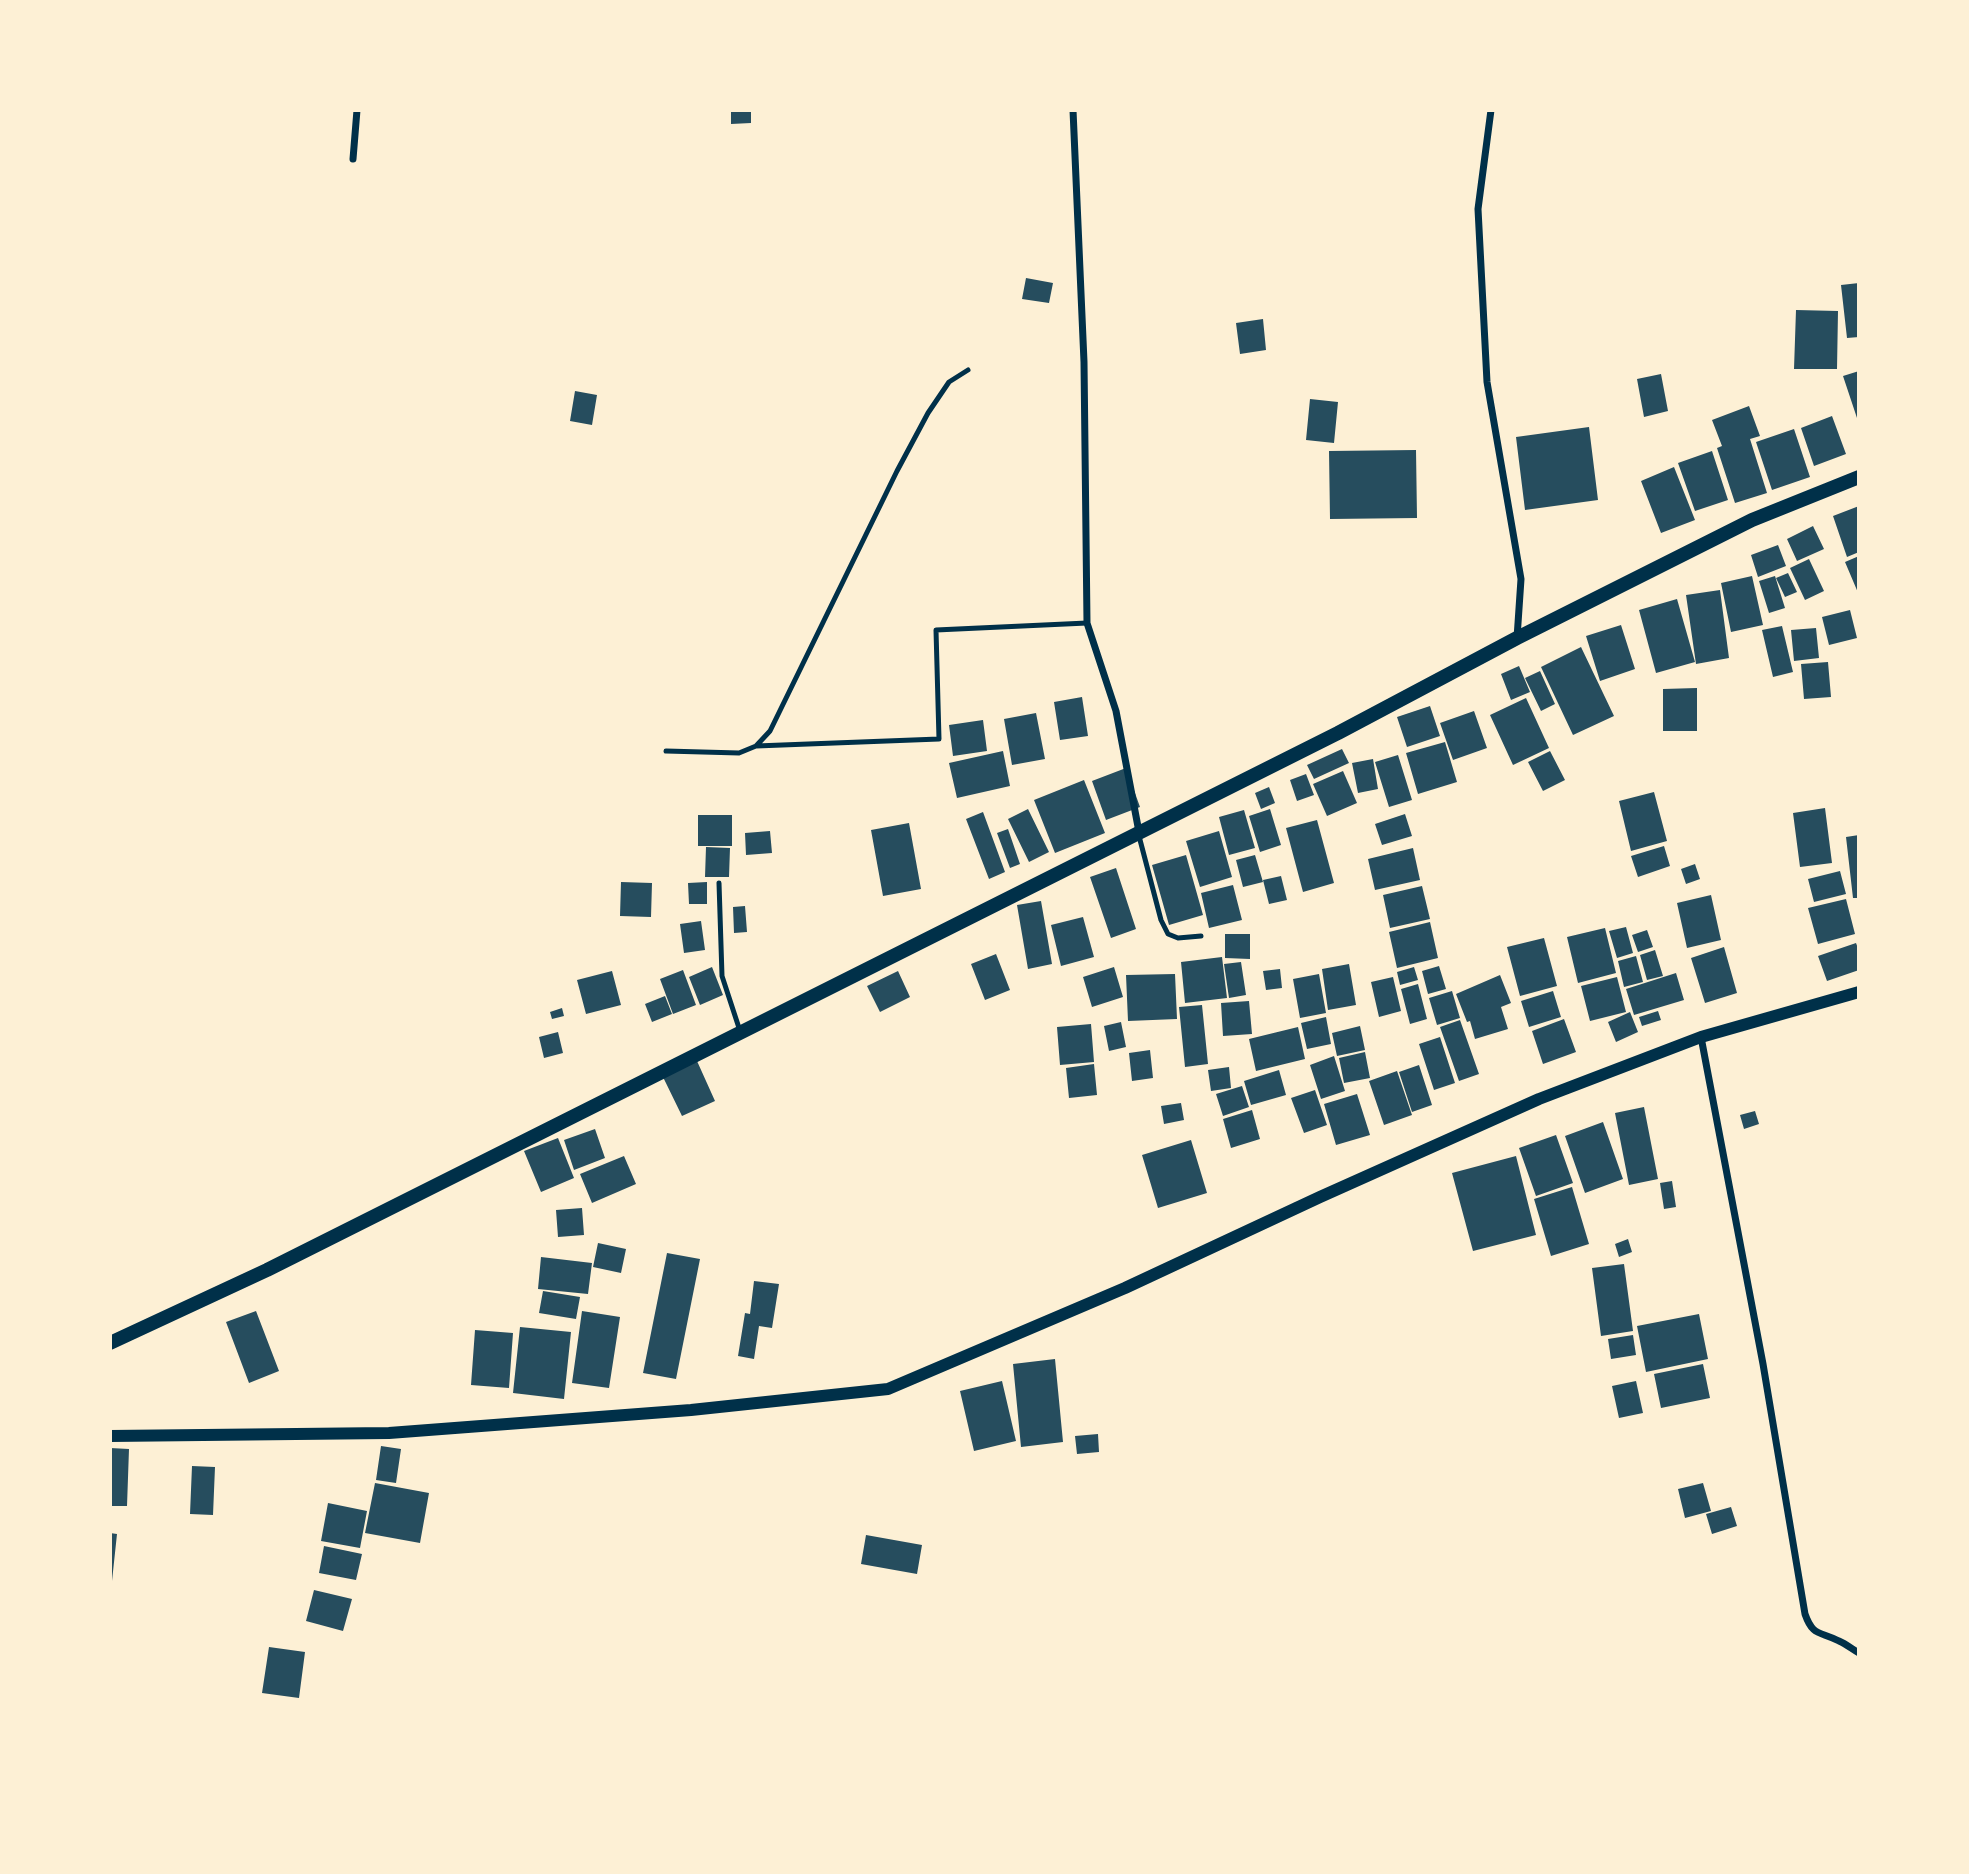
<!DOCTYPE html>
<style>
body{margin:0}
#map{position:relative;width:1969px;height:1874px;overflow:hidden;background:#fdf0d5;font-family:Arial,sans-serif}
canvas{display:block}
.frame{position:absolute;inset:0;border:112px solid #fdf0d5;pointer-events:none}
</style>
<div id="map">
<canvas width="1969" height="1874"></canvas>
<div class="frame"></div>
</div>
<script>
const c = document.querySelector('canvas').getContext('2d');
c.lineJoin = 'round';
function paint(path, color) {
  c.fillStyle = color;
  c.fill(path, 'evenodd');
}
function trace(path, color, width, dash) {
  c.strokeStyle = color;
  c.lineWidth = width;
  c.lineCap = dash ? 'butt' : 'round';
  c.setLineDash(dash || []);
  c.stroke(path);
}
paint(new Path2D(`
 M 731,110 L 751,110 L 751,123 L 731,124 Z
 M 1026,278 L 1053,283 L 1049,303 L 1022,299 Z
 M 1859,283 L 1859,337 L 1847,338 L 1841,285 Z
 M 1796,310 L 1838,311 L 1837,369 L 1794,369 Z
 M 1263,319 L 1266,350 L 1240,354 L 1236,323 Z
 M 1859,371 L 1859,421 L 1858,421 L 1843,376 Z
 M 1661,374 L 1668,411 L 1644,417 L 1637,379 Z
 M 575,391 L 597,395 L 592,425 L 570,421 Z
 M 1310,399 L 1338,402 L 1334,443 L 1306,440 Z
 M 1749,406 L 1760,436 L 1750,439 L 1767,493 L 1735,503 L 1717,448 L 1722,446 L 1712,420 Z
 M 1832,416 L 1846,454 L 1814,466 L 1801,428 Z
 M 1589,427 L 1598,500 L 1525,510 L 1516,437 Z
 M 1794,429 L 1810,477 L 1772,490 L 1756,442 Z
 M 1416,450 L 1417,518 L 1330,519 L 1329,451 Z
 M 1712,451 L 1728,500 L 1695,511 L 1678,463 Z
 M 1674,467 L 1695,520 L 1661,533 L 1641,481 Z
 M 1859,506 L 1859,552 L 1847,557 L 1833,516 Z
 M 1813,526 L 1824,549 L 1797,561 L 1787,539 Z
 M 1778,545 L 1786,566 L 1758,577 L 1751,555 Z
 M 1859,556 L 1859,595 L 1845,562 Z
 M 1809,559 L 1824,591 L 1805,600 L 1790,568 Z
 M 1788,573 L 1797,592 L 1785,597 L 1776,578 Z
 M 1752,576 L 1763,625 L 1731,632 L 1721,583 Z
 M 1775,576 L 1785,608 L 1769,613 L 1759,581 Z
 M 1720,590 L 1729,658 L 1696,664 L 1686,595 Z
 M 1677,599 L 1695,662 L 1656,673 L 1639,610 Z
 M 1850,610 L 1857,638 L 1829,645 L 1822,617 Z
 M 1621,625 L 1635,669 L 1600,681 L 1586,636 Z
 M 1782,626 L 1793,672 L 1773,677 L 1762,630 Z
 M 1816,628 L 1819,658 L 1794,661 L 1791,630 Z
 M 1581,647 L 1614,716 L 1573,735 L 1541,667 Z
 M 1828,662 L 1831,697 L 1804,699 L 1801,664 Z
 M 1519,666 L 1530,692 L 1511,700 L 1501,674 Z
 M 1540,671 L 1555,704 L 1541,711 L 1525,678 Z
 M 1697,688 L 1697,731 L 1663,731 L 1663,689 Z
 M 1082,697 L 1088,736 L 1060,740 L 1054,702 Z
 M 1526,698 L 1549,748 L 1513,765 L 1490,715 Z
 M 1430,706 L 1440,736 L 1407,747 L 1397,717 Z
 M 1474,711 L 1487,748 L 1453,760 L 1440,723 Z
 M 1036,713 L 1045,759 L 1012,765 L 1004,719 Z
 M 983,720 L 987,751 L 953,756 L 949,725 Z
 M 1445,742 L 1457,782 L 1418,794 L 1406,753 Z
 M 1342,749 L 1349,763 L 1314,779 L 1307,765 Z
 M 1003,751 L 1010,786 L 957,798 L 949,763 Z
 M 1550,751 L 1565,780 L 1543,791 L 1528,762 Z
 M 1398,755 L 1412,800 L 1389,807 L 1375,762 Z
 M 1373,759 L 1378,789 L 1358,793 L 1352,763 Z
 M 1126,768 L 1140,807 L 1106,820 L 1092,781 Z
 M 1343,771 L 1357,803 L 1327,816 L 1313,784 Z
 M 1306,774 L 1314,795 L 1297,801 L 1290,780 Z
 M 1084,780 L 1105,833 L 1055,853 L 1034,800 Z
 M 1269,787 L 1275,803 L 1261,809 L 1255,793 Z
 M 1654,792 L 1667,841 L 1631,851 L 1619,801 Z
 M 1825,808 L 1832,863 L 1800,867 L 1793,813 Z
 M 1028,809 L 1049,852 L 1029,862 L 1008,819 Z
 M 1270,809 L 1281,845 L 1260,852 L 1249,816 Z
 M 1244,810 L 1255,848 L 1229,855 L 1219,817 Z
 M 983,812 L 1005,872 L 989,879 L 966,819 Z
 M 1405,814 L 1412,836 L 1382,845 L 1375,824 Z
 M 698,815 L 732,815 L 732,846 L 698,846 Z
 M 1317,820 L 1334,883 L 1303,892 L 1286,828 Z
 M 909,823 L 921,889 L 883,896 L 871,830 Z
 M 1008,829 L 1020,864 L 1010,868 L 997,833 Z
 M 770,831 L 772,853 L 746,855 L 745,833 Z
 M 1219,831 L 1232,877 L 1200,887 L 1186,841 Z
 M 1859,835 L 1859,898 L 1853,898 L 1846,837 Z
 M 1664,846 L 1670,866 L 1638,877 L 1631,856 Z
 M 706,847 L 730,848 L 729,877 L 705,877 Z
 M 1413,848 L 1420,880 L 1375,890 L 1368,859 Z
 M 1186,855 L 1203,915 L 1169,925 L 1152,865 Z
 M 1255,855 L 1263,882 L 1243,887 L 1236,860 Z
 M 1695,864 L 1700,879 L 1686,884 L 1681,869 Z
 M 1116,868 L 1136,929 L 1111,938 L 1090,877 Z
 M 1840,871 L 1846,894 L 1814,902 L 1808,879 Z
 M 1281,876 L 1287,900 L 1269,904 L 1263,880 Z
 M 621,882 L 652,883 L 651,917 L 620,916 Z
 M 707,882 L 707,904 L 689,904 L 688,883 Z
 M 1233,885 L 1242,920 L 1209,928 L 1201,893 Z
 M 1422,886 L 1430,919 L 1390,928 L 1383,895 Z
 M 1711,895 L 1721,940 L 1687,948 L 1677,903 Z
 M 1846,899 L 1855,934 L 1818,944 L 1808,908 Z
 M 1041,901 L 1052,964 L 1028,969 L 1017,905 Z
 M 745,906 L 747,932 L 734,933 L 733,907 Z
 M 1083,917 L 1094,957 L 1061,966 L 1051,925 Z
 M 701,921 L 705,950 L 684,953 L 680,924 Z
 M 1430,922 L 1438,958 L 1397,968 L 1389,932 Z
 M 1626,927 L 1633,953 L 1617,958 L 1609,931 Z
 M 1605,928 L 1616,973 L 1578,983 L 1567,937 Z
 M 1647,930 L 1653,947 L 1638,952 L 1632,935 Z
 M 1225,934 L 1250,934 L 1250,959 L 1225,958 Z
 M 1544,938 L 1557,986 L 1520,996 L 1507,947 Z
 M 1856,943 L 1859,951 L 1859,970 L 1827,981 L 1818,956 Z
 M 1724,947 L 1737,993 L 1705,1003 L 1691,958 Z
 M 1655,950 L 1663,976 L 1647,980 L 1640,955 Z
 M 996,954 L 1010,990 L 985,1000 L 971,964 Z
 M 1636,956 L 1643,982 L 1624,987 L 1618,961 Z
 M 1222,957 L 1227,998 L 1185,1003 L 1181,962 Z
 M 1241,962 L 1246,995 L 1229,998 L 1224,964 Z
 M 1349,964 L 1356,1005 L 1328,1010 L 1322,969 Z
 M 1439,966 L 1446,989 L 1428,994 L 1422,971 Z
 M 712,967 L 723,995 L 700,1005 L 689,977 Z
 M 1114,967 L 1123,997 L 1092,1007 L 1083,977 Z
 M 1414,967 L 1418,980 L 1400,985 L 1397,972 Z
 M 1280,969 L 1282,988 L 1266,990 L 1263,971 Z
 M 683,970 L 696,1005 L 673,1014 L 660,979 Z
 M 612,971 L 621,1005 L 586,1014 L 577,980 Z
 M 898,971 L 910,997 L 880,1012 L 867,986 Z
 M 1676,973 L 1684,1000 L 1634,1015 L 1626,989 Z
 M 1175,974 L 1177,1019 L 1128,1021 L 1126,975 Z
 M 1319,974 L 1326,1013 L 1300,1018 L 1293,979 Z
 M 1500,975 L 1511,1003 L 1501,1007 L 1508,1029 L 1475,1039 L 1470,1021 L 1467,1022 L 1456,994 Z
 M 1393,977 L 1401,1011 L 1379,1017 L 1371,982 Z
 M 1617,977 L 1626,1012 L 1590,1021 L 1581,986 Z
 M 1418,984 L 1427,1019 L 1410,1024 L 1401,989 Z
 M 1452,991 L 1460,1018 L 1437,1025 L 1429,998 Z
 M 1553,991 L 1561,1017 L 1529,1027 L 1521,1001 Z
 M 665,996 L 672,1014 L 652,1022 L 645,1004 Z
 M 1249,1001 L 1252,1034 L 1223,1036 L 1221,1003 Z
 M 1202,1005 L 1208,1064 L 1185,1067 L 1179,1007 Z
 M 562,1008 L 564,1016 L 552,1019 L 550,1012 Z
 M 1658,1011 L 1661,1020 L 1642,1026 L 1639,1017 Z
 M 1630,1012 L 1638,1032 L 1616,1042 L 1608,1022 Z
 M 1326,1017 L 1331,1044 L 1307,1049 L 1301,1023 Z
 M 1564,1019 L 1576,1052 L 1543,1064 L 1532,1031 Z
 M 1460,1020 L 1479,1074 L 1459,1081 L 1440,1027 Z
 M 1121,1022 L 1126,1047 L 1109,1051 L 1104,1026 Z
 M 1091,1024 L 1094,1062 L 1060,1065 L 1057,1027 Z
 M 1360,1026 L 1365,1050 L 1337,1056 L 1332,1033 Z
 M 1298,1027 L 1305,1059 L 1256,1071 L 1249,1039 Z
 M 558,1032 L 563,1053 L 544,1058 L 539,1037 Z
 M 1440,1037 L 1455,1083 L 1434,1090 L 1419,1044 Z
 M 1150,1050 L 1153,1078 L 1132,1081 L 1129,1053 Z
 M 1365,1052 L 1370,1078 L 1344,1083 L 1339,1058 Z
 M 1334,1056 L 1345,1091 L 1321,1099 L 1310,1065 Z
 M 697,1061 L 715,1101 L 682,1116 L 663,1077 Z
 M 1094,1064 L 1097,1095 L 1069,1098 L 1066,1068 Z
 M 1419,1065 L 1432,1105 L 1412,1112 L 1399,1072 Z
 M 1229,1067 L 1231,1088 L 1211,1091 L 1208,1070 Z
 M 1279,1070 L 1286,1095 L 1251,1105 L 1244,1081 Z
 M 1397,1071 L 1412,1115 L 1384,1125 L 1369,1081 Z
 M 1242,1086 L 1249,1107 L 1223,1116 L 1216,1094 Z
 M 1315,1090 L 1327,1125 L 1304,1133 L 1291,1098 Z
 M 1357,1094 L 1370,1135 L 1336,1145 L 1324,1104 Z
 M 1181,1103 L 1184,1120 L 1164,1124 L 1161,1106 Z
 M 1644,1107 L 1658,1179 L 1629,1185 L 1615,1113 Z
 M 1252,1110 L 1260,1139 L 1231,1148 L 1223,1119 Z
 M 1755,1111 L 1759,1124 L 1744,1129 L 1740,1115 Z
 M 1603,1122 L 1623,1179 L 1585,1193 L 1565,1136 Z
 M 595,1129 L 605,1158 L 574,1170 L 564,1140 Z
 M 1556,1135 L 1573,1183 L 1536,1196 L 1519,1148 Z
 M 558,1138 L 574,1178 L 541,1192 L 524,1151 Z
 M 1191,1140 L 1207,1193 L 1158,1208 L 1142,1155 Z
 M 624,1156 L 636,1184 L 592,1203 L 580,1174 Z
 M 1516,1156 L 1536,1235 L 1473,1251 L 1452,1173 Z
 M 1672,1181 L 1676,1207 L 1664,1209 L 1660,1183 Z
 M 1572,1187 L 1589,1244 L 1551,1256 L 1534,1199 Z
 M 582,1208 L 584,1235 L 558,1237 L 556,1210 Z
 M 1628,1239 L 1632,1252 L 1619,1257 L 1615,1244 Z
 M 598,1243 L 626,1249 L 621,1273 L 593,1267 Z
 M 667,1253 L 700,1259 L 676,1379 L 643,1373 Z
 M 541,1257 L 592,1263 L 588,1294 L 538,1289 Z
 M 1624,1264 L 1633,1331 L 1601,1336 L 1592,1268 Z
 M 754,1281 L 779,1284 L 772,1328 L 759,1326 L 754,1359 L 738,1356 L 745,1313 L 750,1314 Z
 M 543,1291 L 580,1297 L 576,1319 L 539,1313 Z
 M 256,1311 L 279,1371 L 249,1383 L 226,1322 Z
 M 582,1311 L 620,1317 L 609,1388 L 572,1383 Z
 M 1699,1314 L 1708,1359 L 1646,1372 L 1637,1326 Z
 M 520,1327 L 571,1332 L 564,1399 L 513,1393 Z
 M 475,1330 L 513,1333 L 509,1388 L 471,1385 Z
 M 1633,1335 L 1636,1355 L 1611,1359 L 1608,1339 Z
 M 1055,1359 L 1063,1442 L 1021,1447 L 1013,1364 Z
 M 1703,1364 L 1710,1398 L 1661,1408 L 1654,1374 Z
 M 1002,1381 L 1016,1441 L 974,1451 L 960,1391 Z
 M 1636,1381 L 1643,1413 L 1619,1418 L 1612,1386 Z
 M 1098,1434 L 1099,1452 L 1077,1454 L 1075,1436 Z
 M 381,1446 L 401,1449 L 396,1483 L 376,1480 Z
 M 110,1448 L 129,1449 L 127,1506 L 110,1506 Z
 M 192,1466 L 215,1467 L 213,1515 L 190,1514 Z
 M 375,1483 L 429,1493 L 420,1543 L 365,1533 Z
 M 1703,1483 L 1711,1511 L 1685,1518 L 1678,1489 Z
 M 328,1503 L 367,1511 L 360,1548 L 321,1541 Z
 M 1731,1507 L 1737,1526 L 1712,1534 L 1706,1514 Z
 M 110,1533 L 117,1534 L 112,1581 L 110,1581 Z
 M 866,1535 L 922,1545 L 917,1574 L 861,1564 Z
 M 324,1546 L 362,1554 L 356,1580 L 319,1573 Z
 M 314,1590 L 352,1599 L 343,1631 L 306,1621 Z
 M 269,1647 L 305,1652 L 299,1698 L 262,1693 Z`), '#264d5e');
trace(new Path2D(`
 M 756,746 L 939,739 L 936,630 L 1087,623
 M 666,751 L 739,753 L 756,746 L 770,731 L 897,471 L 928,413 L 949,382 L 968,370
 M 1139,836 L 1161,920 L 1168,934 L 1178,938 L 1201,936
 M 719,883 L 722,976 L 740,1031`), '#003049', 5);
trace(new Path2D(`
 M 1073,110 L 1084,362 L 1087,623 L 1116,711 L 1139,832
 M 1491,110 L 1478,209 L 1487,382 L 1521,579 L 1517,638
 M 353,159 L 357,110
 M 1701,1037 L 1763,1364 L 1805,1614 C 1813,1637 1820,1631 1839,1641 C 1846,1644 1852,1649 1859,1653`), '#003049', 7);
trace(new Path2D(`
 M 110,1436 L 389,1433 L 691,1410 L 888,1389 L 1125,1288 L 1320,1197 L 1539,1099 L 1701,1037 L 1859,992`), '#003049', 12);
trace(new Path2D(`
 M 110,1343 L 267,1270 L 1338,733 L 1517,638 L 1752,520 L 1859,477`), '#003049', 14);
</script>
